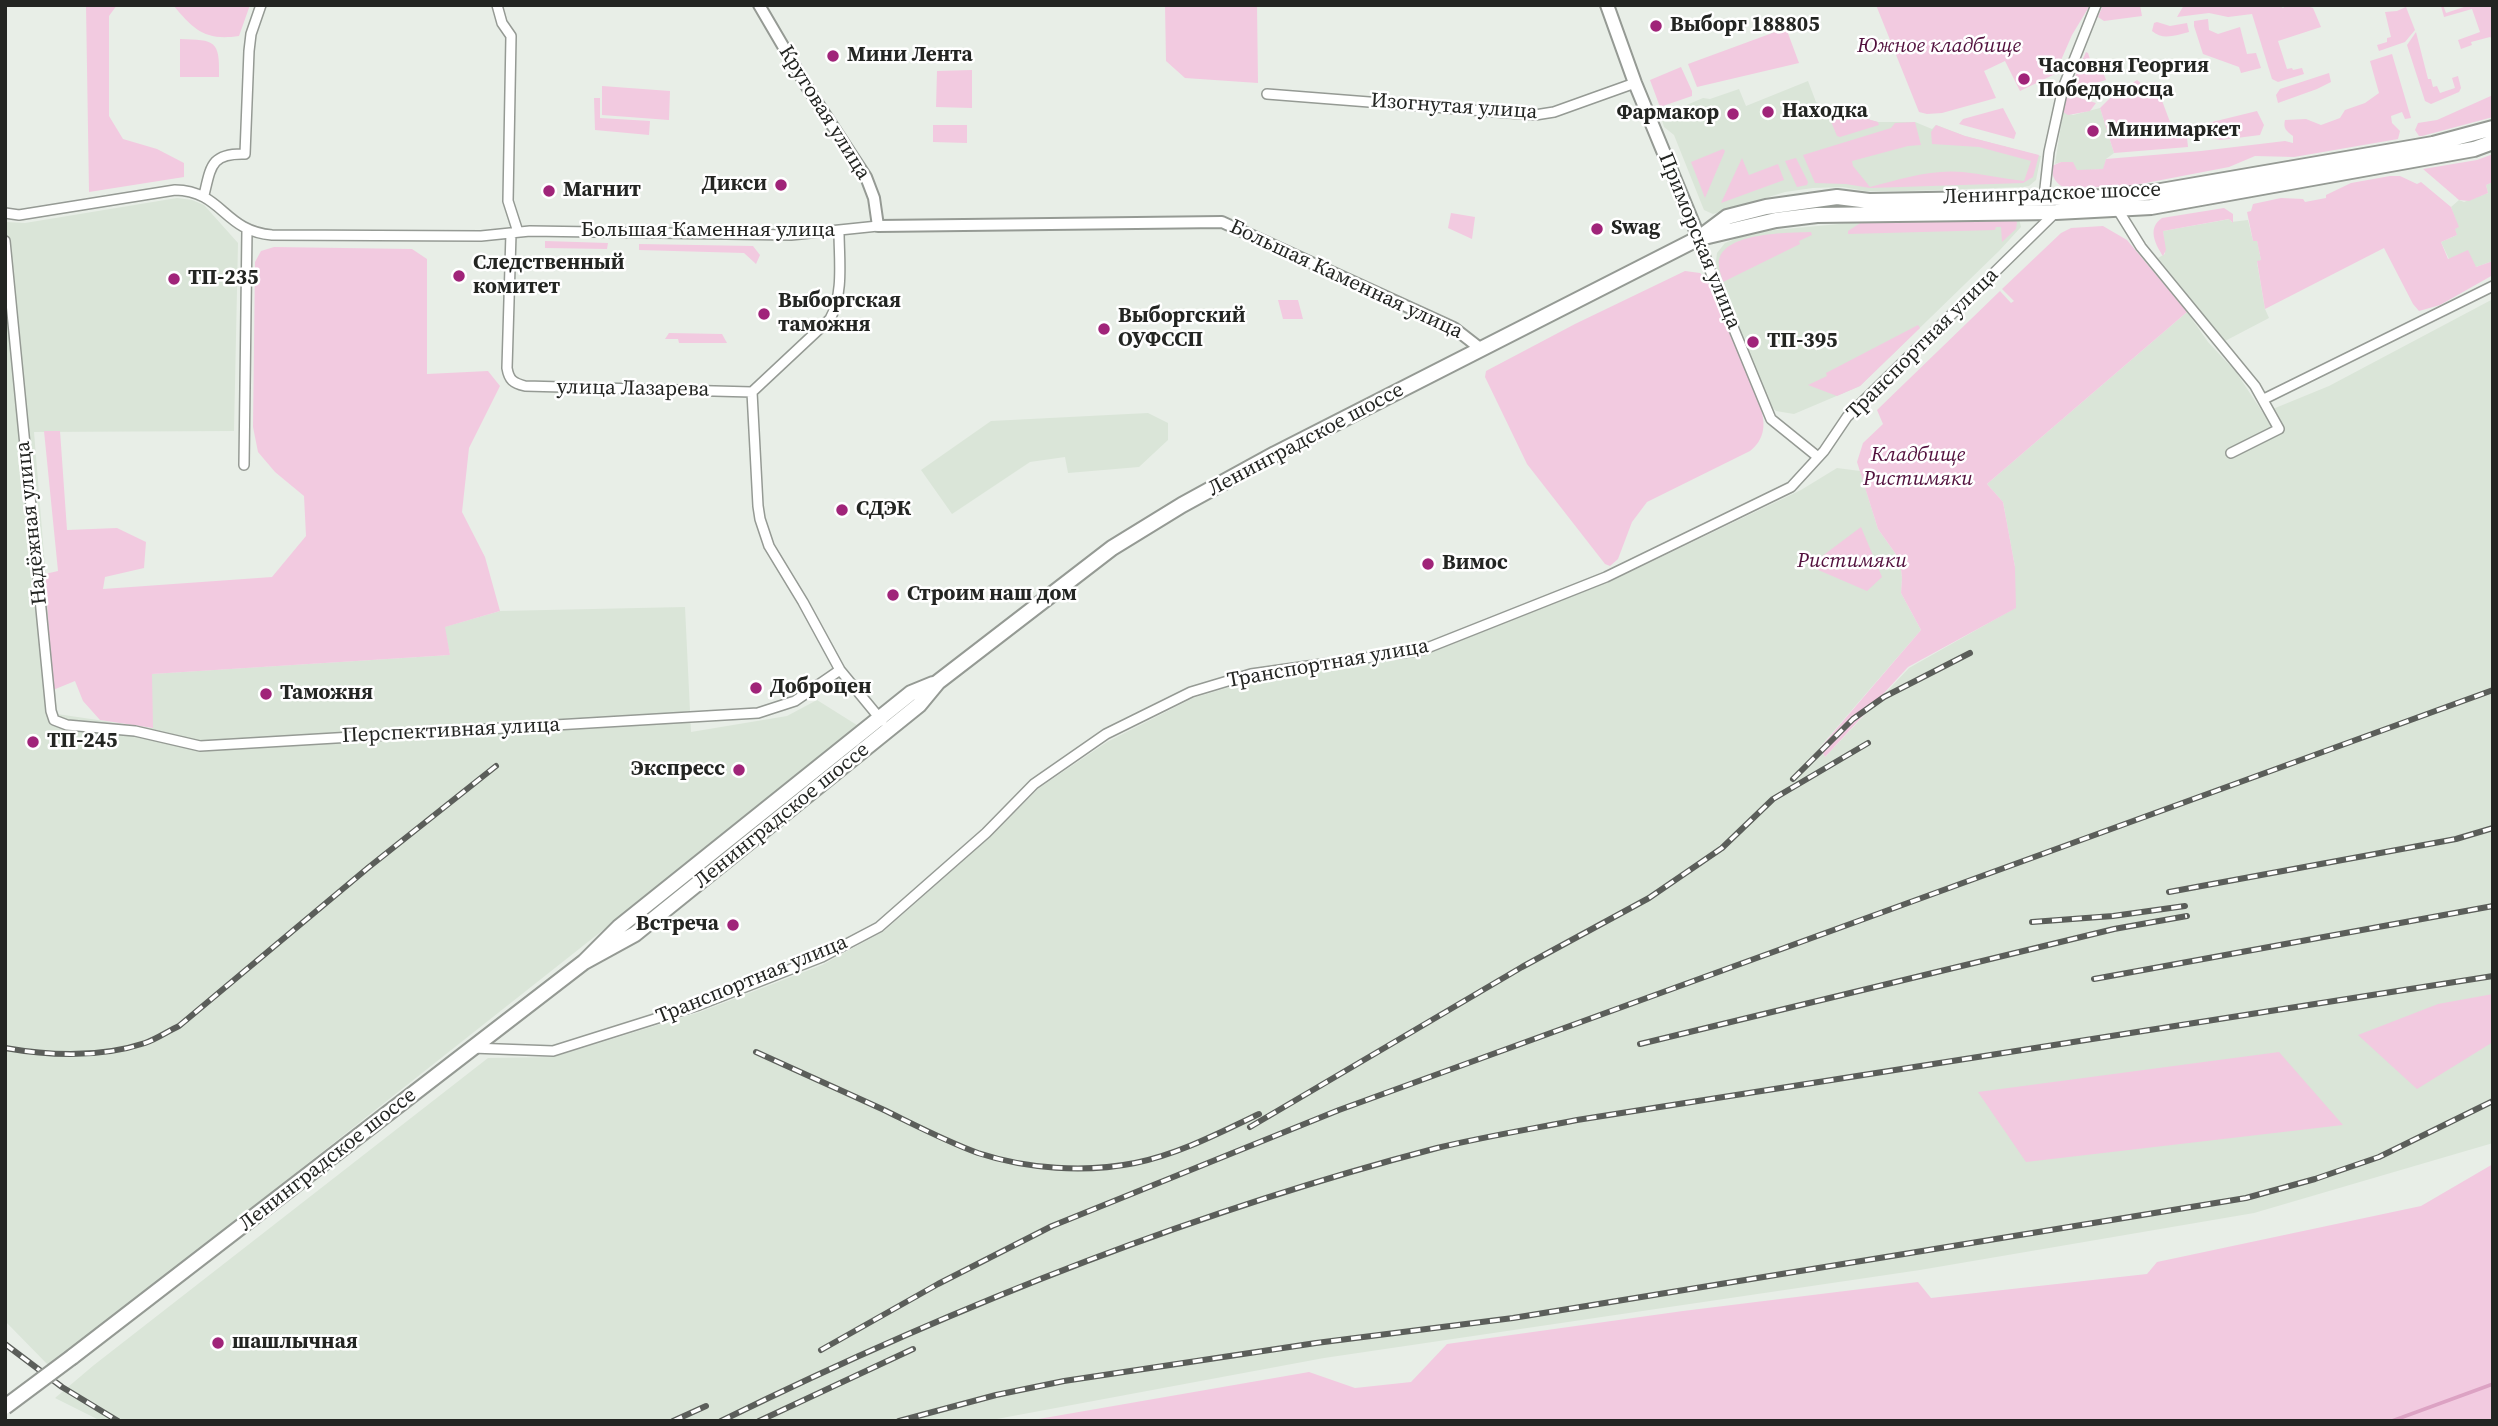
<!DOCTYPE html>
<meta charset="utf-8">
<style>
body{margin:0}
#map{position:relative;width:2498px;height:1426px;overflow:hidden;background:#e8eee7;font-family:"Source Serif 4",serif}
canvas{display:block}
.frame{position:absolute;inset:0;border:7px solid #232522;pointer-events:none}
</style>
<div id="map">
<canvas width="2498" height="1426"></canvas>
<div class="frame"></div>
</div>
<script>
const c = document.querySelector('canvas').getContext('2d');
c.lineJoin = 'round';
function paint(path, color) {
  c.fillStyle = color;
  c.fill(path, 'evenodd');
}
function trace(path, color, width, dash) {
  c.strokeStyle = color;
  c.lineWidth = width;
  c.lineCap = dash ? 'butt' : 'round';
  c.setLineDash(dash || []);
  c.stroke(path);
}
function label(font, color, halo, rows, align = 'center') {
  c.font = font + ' "Source Serif 4",serif';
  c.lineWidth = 5;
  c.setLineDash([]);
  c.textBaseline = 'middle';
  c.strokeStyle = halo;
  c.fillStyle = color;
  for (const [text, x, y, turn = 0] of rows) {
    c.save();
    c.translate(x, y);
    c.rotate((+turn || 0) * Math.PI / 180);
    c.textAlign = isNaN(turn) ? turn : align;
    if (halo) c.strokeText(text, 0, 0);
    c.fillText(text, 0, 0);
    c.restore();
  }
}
paint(new Path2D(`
 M 1808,81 L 1816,102 L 1825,107 L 1878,122 L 1915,122 L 1932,129 L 1936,125 L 1965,136 L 2041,156 L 2036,180 L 2029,186 L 2023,187 L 1906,191 L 1865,191 L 1843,187 L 1813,188 L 1785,192 L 1713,214 L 1704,210 L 1674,135 L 1664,127 L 1661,116 L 1703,98 L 1710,99 L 1739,89 L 1746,106 Z
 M 2100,108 L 2114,153 L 2106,159 L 2104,169 L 2077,171 L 2061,162 L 2055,164 L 2063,112 L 2073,115 Z
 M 2493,182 L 2493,261 L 2476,267 L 2449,259 L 2441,242 L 2457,235 L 2454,229 L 2458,227 L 2451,207 L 2459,200 L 2464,202 L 2488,193 L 2486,185 Z
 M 177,198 L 192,200 L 204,205 L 238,243 L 234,431 L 34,432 L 57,714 L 152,728 L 151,674 L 450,655 L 444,627 L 500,611 L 685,607 L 691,732 L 787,716 L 817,700 L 860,727 L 50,1367 L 5,1321 L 5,222 L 25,223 Z
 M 1861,218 L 2019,219 L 2021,227 L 1999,251 L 1860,386 L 1794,414 L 1776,411 L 1768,404 L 1718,279 L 1715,269 L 1717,253 L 1725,243 L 1753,232 L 1850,223 Z
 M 2230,219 L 2231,222 L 2248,220 L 2253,241 L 2257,240 L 2261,260 L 2257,262 L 2265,309 L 2269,318 L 2225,341 L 2158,258 L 2165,254 L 2163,231 Z
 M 2493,299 L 2493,1143 L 2254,1213 L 1920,1270 L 1324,1358 L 986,1421 L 101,1421 L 55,1398 L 94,1365 L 488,1058 L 553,1057 L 700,1012 L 822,965 L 884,931 L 990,837 L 1039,788 L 1107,742 L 1193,698 L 1250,681 L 1422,656 L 1609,582 L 1801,490 L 1837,468 L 1860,471 L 1878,529 L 1900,560 L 1902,578 L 1901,593 L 1921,630 L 1819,748 L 1825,757 L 1909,668 L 2015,608 L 2015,567 L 2003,502 L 1987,484 L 2187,312 L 2208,342 L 2236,372 L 2263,413 L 2329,386 Z
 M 1148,413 L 1168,423 L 1168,440 L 1139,467 L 1068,473 L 1065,457 L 1030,462 L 952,514 L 921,470 L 991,421 Z`), '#dae5d8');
paint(new Path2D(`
 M 86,5 L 117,5 L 109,16 L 109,116 L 123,139 L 157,149 L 184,163 L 184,177 L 89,192 Z
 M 173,5 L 250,5 L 239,36 C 205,41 194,30 173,5 Z
 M 1165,5 L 1257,5 L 1258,83 L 1185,78 L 1166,61 Z
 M 1876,5 L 2090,5 L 2072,35 L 2055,74 L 2020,91 L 2005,61 L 1984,71 L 1996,98 L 1942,113 L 1927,114 L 1919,112 Z
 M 2103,5 L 2140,5 L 2142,16 L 2104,21 L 2098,17 Z
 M 2184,5 L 2279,5 L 2283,8 L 2286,5 L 2304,5 L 2313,8 L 2321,27 L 2278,41 L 2287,69 L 2292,68 L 2293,70 L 2302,68 L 2304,74 L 2278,82 L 2272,79 L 2252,14 L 2228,17 L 2209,13 L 2177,17 Z
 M 2443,5 L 2446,13 L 2470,5 L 2493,5 L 2493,39 L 2490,37 L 2471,42 L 2472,45 L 2461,49 L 2458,40 L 2480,32 L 2472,9 L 2444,17 L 2441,6 Z
 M 2406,7 L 2415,30 L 2405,42 L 2379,51 L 2377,45 L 2387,42 L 2387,38 L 2391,37 L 2385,12 L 2397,11 Z
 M 2208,19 L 2209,30 L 2218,34 L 2240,27 L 2247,54 L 2256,53 L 2261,68 L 2241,73 L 2239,67 L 2203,54 L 2194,26 L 2194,21 Z
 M 2157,22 L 2170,26 L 2187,23 L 2189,32 C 2176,35 2163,41 2152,31 L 2154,23 Z
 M 1786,28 L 1799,63 L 1697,87 L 1688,64 Z
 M 2416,32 L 2428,79 L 2431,79 L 2433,87 L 2437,86 L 2440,93 L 2455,88 L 2452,78 L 2458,76 L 2461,88 L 2459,92 L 2431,104 L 2425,101 L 2407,45 Z
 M 180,39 C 215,40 220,40 219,77 L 180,77 Z
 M 2086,52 L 2088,53 L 2094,71 L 2103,72 L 2106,80 L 2075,89 L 2074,79 Z
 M 2392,54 L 2411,118 L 2405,119 L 2402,112 L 2391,116 L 2392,123 L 2400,131 L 2398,139 L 2294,157 L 2255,156 L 2229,167 L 2130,186 L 2066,188 C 2056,185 2051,176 2052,166 L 2061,162 L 2073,162 L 2077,170 L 2103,169 L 2106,159 L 2201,151 L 2285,141 L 2293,143 L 2293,136 C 2286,131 2283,128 2285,120 L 2306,119 L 2321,125 L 2340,118 L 2345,110 L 2365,103 L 2379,93 L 2370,61 Z
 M 1681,67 L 1692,91 L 1692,96 L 1660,107 L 1650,80 Z
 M 972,70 L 972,108 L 936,107 L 937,71 Z
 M 2329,73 L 2331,82 L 2317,89 L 2278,103 L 2276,95 L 2280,89 Z
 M 2137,80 L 2144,86 L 2155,82 L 2176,138 L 2187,138 L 2188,147 L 2114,153 L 2100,108 L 2109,99 Z
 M 602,86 L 670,91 L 669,120 L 602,115 Z
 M 2070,95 L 2096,103 L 2090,111 L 2068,115 L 2063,112 L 2063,101 Z
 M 2493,95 L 2493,117 L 2422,136 L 2419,136 L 2415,130 L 2418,123 L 2437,120 Z
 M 594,98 L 600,98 L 600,118 L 650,121 L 649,135 L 595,130 Z
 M 1825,107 L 1878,122 L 1879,125 L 1840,137 L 1837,136 Z
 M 2003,108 L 2016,133 L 2014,139 L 1959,124 L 1963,119 Z
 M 2257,111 L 2264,125 L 2260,135 L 2221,140 L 2206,137 L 2204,128 L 2208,123 Z
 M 1915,122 L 1921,145 L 1908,146 L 1852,161 L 1853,166 L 1870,187 C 1901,179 1931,169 1963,172 C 1983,174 2004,179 2024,181 L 2031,161 L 1979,147 L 1932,144 L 1931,132 L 1936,125 L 1965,136 L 2039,155 L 2033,177 L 2023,183 L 1870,188 L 1846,184 L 1815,183 L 1803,155 L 1891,128 L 1895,123 Z
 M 933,125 L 967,125 L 967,143 L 933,142 Z
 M 1723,149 L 1725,151 L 1705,198 L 1691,162 Z
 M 2493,154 L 2493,182 L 2486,185 L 2488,193 L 2469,201 L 2459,200 L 2423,169 L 2477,160 Z
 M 1742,158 L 1749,175 L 1778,164 L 1784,180 L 1721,203 Z
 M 1796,158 L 1808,182 L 1807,185 L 1797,187 L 1785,161 Z
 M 2390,176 L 2400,176 L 2417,184 L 2421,182 L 2451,207 L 2459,227 L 2455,229 L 2457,235 L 2441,242 L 2448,259 L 2468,250 L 2476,267 L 2493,261 L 2493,275 L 2440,305 L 2419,311 L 2413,304 L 2384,248 L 2265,309 L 2257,261 L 2261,260 L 2257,241 L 2253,241 L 2247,212 L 2251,211 L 2253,204 L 2281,198 L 2303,199 L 2305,202 L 2326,198 L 2326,195 L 2351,183 Z
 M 2224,208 L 2233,214 L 2233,223 L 2229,219 L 2163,231 L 2166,250 L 2163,256 C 2155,244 2147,228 2162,218 Z
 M 1451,213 L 1475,217 L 1472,239 L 1448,228 Z
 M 2013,218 L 2017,222 L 2016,229 L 2002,242 L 2001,227 L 1996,227 L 1995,230 L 1848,234 L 1848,231 L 1862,222 Z
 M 2103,226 L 2127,240 L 2187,312 L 1987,484 L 2003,502 L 2015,567 L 2016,608 L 1908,667 L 1825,757 L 1820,748 L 1921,630 L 1901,593 L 1902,578 L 1900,560 L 1878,529 L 1857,462 L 1863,443 L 1883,424 L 1877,410 L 2000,291 L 2011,303 L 2014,301 L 2002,289 L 2061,233 L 2071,228 Z
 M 1811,232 L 1812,235 L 1799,241 L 1800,244 L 1723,282 C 1721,275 1718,267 1719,260 C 1725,232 1788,233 1811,232 Z
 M 545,241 L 608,243 L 607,249 L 545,248 Z
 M 639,244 L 753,246 L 760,255 L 756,264 L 744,253 L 639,250 Z
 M 274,247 L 412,249 L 427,259 L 427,374 L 488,371 L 500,386 L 469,448 L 462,512 L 485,557 L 500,611 L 445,627 L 450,655 L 152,674 L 153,728 L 100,720 L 83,701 L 75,681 L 53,690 L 45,574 L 58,571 L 44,431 L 60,431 L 67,530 L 117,528 L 146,542 L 144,568 L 105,577 L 103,589 L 272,577 L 306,536 L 304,496 L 275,472 L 258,452 L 253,427 L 255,262 L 261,251 Z
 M 1685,271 L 1700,273 L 1711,284 L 1761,409 C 1766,426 1764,440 1750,451 L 1647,502 L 1632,522 L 1618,559 L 1610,566 L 1605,564 L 1527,464 L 1485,377 L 1486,371 L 1575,324 Z
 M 1278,300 L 1298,300 L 1303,319 L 1283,319 Z
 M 1918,325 L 1920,328 L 1860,386 L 1837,396 L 1808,385 L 1827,376 L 1826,373 Z
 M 669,333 L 722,334 L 727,343 L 679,343 L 678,339 L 665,339 Z
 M 1861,527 L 1882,577 L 1867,591 L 1809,566 Z
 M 2493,994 L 2493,1042 L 2417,1089 L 2358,1035 L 2438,1004 Z
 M 2279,1052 L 2343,1125 L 2026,1162 L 1978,1092 Z
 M 2493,1164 L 2493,1421 L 1027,1421 L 1309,1372 L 1355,1388 L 1411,1382 L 1447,1344 L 1683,1311 L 1918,1282 L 1931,1298 L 2147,1274 L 2157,1262 L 2421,1206 Z`), '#f2cae0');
trace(new Path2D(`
 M 2392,1421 L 2493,1384`), '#dca2c3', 3.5);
const minor = new Path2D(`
 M 497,5 L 502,23 L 511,36 L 508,201 L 518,232
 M 1267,94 L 1535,115 L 1554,112 L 1635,83
 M 204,195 C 211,166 211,153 245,154 L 249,51 L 251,34 L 261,5
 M 2044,197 L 2049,152 L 2063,88 L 2096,5
 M 2118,210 L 2141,247 L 2255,386 L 2279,429 L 2231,453
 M 5,213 L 19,215 L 175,190 C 223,191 223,231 272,235 L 481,236 L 530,231 L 791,235 L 878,226
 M 839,231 C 839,259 844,294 830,319 L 752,392 L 758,506 L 760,519 L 769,546 L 803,602 L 840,670 L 882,721
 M 511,233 L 507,368 C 509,380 513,383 525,386 L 752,392
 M 1699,238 L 1712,276 L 1771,419 L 1818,457
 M 5,241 L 51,711 L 54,720 L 67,725 L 135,731 L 200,746 L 758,713 L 795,701 L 840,670
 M 2264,399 L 2493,286
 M 244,465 L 247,230
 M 472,1048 L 553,1051 L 699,1005 L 822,957 L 879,927 L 986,833 L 1034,784 L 1106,734 L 1191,692 L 1251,674 L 1422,650 L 1606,577 L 1791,487 L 1824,451 L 1847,417 L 2055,213`);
const tertiary = new Path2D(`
 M 759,5 L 807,87 L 866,177 L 874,198 L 878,226 L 1222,222 L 1454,328 L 1481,349`);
const secondary = new Path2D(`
 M 1607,5 L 1635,83 L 1699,238`);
const primary = new Path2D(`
 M 1704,237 L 1776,220 L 1817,215 L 2056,212 L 2151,207 L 2474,149 L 2493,142
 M 584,962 L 635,934 L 919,705 L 938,682 L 1112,548 L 1182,505 L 1275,454 L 1699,238 L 1727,217 L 1766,207 L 1837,197 L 1869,201 L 2101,197 L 2155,192 L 2433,144 L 2493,128
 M 72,1357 L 584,962 L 619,927 L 911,693 L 933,684`);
trace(minor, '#959a94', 12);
trace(tertiary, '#959a94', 14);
trace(secondary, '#959a94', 16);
trace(primary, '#959a94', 18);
trace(minor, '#fff', 9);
trace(tertiary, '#fff', 10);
trace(secondary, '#fff', 12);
trace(primary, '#fff', 14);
const rail = new Path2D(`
 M 1793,779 L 1853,719 L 1884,697 L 1970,653
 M 2169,892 L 2456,839 L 2493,828
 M 2032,922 L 2113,916 L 2185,906
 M 2094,979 L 2493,906
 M 1640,1044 L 2114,929 L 2187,916
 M 5,1048 C 51,1056 100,1058 145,1043 C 157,1039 168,1031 179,1026 L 369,867 L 496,766
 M 756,1052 C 798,1071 840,1090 882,1109 C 913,1124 945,1141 978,1153 C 1027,1169 1085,1173 1135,1163 C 1179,1154 1219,1133 1259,1114
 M 1250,1127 L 1522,967 L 1649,898 L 1722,848 L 1773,799 L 1868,743
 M 5,1344 L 62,1387 L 118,1421
 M 821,1350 L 938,1284 L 1052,1226 L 1339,1110 L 2493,690
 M 673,1421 L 706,1406
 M 721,1421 C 951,1308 1189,1213 1437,1148 C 1483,1137 1531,1129 1577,1120 L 2493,976
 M 759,1421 L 913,1349
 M 899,1421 L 996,1395 L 1064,1381 L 1316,1343 L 1513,1318 L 2246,1198 L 2315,1179 L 2379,1157 L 2493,1101`);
trace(rail, '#5b5e5a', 6);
trace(rail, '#fff', 3.5, [10]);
const primaryBridge = new Path2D(`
 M 5,1407 L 72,1357`);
trace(primaryBridge, '#959a94', 18, []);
trace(primaryBridge, '#fff', 14);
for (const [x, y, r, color] of [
 [1656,26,7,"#a02479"],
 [833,56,7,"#a02479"],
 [2024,79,7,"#a02479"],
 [1768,112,7,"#a02479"],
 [1733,114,7,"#a02479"],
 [2093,131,7,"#a02479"],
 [781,185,7,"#a02479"],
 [549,191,7,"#a02479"],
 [1597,229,7,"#a02479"],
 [459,276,7,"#a02479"],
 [174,279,7,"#a02479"],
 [764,314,7,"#a02479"],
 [1104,329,7,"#a02479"],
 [1753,342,7,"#a02479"],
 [842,510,7,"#a02479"],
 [1428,564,7,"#a02479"],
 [893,595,7,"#a02479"],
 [756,688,7,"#a02479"],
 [266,694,7,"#a02479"],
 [33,742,7,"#a02479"],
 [739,770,7,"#a02479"],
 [733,925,7,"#a02479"],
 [218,1343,7,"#a02479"]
]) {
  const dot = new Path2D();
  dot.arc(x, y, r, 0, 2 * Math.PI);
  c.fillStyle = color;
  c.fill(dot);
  trace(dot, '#fff', 2.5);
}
label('bold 21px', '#232522', '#fff', [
 ["Выборг 188805",1670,26],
 ["Мини Лента",847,56],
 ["Часовня Георгия",2038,67],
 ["Победоносца",2038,91],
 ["Находка",1782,112],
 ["Фармакор",1719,114,"right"],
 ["Минимаркет",2107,131],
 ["Дикси",767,185,"right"],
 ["Магнит",563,191],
 ["Swag",1611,229],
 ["Следственный",473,264],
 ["комитет",473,288],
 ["ТП-235",188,279],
 ["Выборгская",778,302],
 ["таможня",778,326],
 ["Выборгский",1118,317],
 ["ОУФССП",1118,341],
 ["ТП-395",1767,342],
 ["СДЭК",856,510],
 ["Вимос",1442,564],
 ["Строим наш дом",907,595],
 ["Доброцен",770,688],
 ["Таможня",280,694],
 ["ТП-245",47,742],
 ["Экспресс",725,770,"right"],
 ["Встреча",719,925,"right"],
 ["шашлычная",232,1343]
], 'left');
label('italic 21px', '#52103d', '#fff', [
 ["Южное кладбище",1939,47],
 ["Кладбище",1918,456],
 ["Ристимяки",1918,480],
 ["Ристимяки",1852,562]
]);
label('21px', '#232522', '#fff', [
 ["Изогнутая улица",1454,107,4],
 ["Круговая улица",824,113,58],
 ["Ленинградское шоссе",2052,194,-2],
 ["Большая Каменная улица",708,231],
 ["Приморская улица",1699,241,68],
 ["Большая Каменная улица",1346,280,25],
 ["Транспортная улица",1923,344,-45],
 ["улица Лазарева",633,389,1],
 ["Ленинградское шоссе",1306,440,-28],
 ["Надёжная улица",32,523,-96],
 ["Транспортная улица",1328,664,-10],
 ["Перспективная улица",451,731,-3],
 ["Ленинградское шоссе",782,816,-39],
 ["Транспортная улица",752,980,-22],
 ["Ленинградское шоссе",328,1160,-38]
]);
</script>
